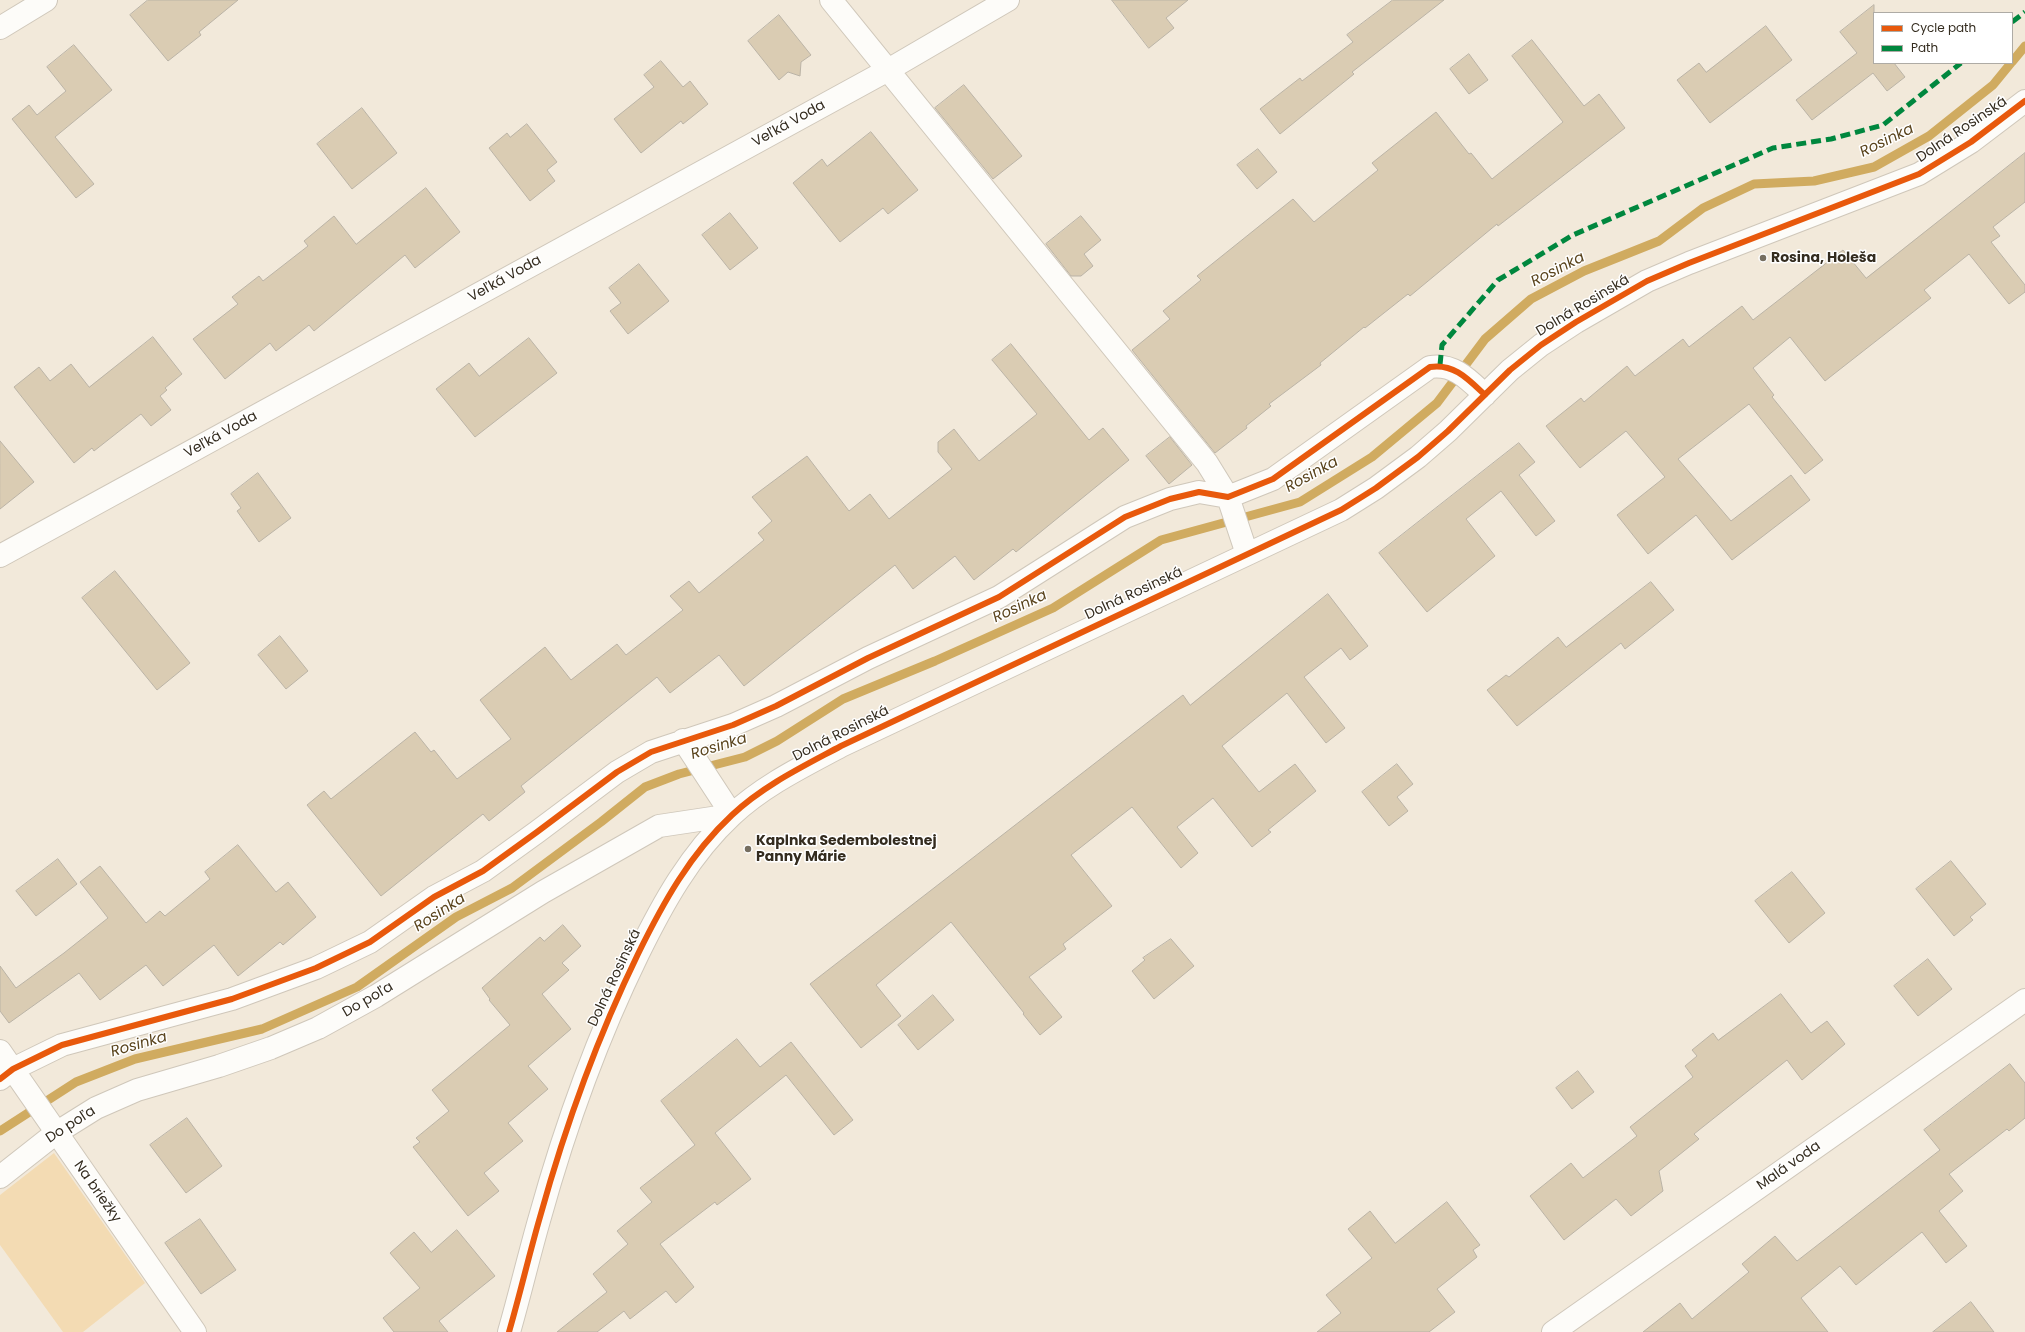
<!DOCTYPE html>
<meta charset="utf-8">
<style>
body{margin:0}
#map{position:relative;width:2025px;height:1332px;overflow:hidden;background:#f2e9da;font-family:Poppins,sans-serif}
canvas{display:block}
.legend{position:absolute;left:1873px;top:12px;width:140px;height:52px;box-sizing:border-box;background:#fff;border:1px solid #aeaba5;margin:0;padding:5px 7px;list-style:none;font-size:12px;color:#342c1f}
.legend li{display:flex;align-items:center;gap:8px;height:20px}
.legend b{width:20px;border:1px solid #aeaba5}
</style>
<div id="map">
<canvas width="2025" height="1332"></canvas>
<ul class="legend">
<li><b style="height:5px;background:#e8590c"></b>Cycle path</li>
<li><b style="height:5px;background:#00873e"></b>Path</li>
</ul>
</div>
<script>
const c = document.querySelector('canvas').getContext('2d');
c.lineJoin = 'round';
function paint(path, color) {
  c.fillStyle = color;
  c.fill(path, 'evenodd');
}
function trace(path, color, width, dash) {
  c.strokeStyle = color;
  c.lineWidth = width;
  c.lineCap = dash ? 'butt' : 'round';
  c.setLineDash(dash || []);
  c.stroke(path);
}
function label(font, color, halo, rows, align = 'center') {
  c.font = font + ' Poppins,sans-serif';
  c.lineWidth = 3;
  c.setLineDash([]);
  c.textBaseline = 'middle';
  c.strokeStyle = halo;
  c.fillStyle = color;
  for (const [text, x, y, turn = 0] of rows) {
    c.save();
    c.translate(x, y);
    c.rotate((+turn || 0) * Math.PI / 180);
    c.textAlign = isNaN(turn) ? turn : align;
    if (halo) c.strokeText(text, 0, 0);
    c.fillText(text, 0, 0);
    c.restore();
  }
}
paint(new Path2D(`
 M 54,1153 L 145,1283 L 83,1332 L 63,1332 L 0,1245 L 0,1195 Z`), '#f3dbb3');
trace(new Path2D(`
 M 2012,62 L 2025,46
 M 0,1131 L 76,1082 L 135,1059 L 262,1029 L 357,987 L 456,917 L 512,888 L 601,822 L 645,787 L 679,774 L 745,757 L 777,741 L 843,699 L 935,661 L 1053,608 L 1161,540 L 1300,502 L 1372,457 L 1437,403 L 1485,339 L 1531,299 L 1584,271 L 1659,241 L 1703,208 L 1754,184 L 1814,181 L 1874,167 L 1929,136 L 1993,85 L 2011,63`), '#d0ab60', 9);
const building = new Path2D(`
 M 148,0 L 238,0 L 199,32 L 201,35 L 168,61 L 130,15 Z
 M 1112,0 L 1188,0 L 1166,18 L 1174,28 L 1149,48 Z
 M 1393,0 L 1444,0 L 1352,72 L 1354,74 L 1280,134 L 1260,109 L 1300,78 L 1302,81 L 1353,42 L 1347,35 Z
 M 1874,5 L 1874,63 L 1894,63 L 1905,77 L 1887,91 L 1873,73 L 1812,120 L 1796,100 L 1857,53 L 1840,32 Z
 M 779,15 L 811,55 L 801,62 L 800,76 L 788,72 L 779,80 L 748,41 Z
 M 1766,26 L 1792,60 L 1710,123 L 1677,80 L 1699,63 L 1706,72 Z
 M 1532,40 L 1584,106 L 1599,94 L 1625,128 L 1498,226 L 1497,224 L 1410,296 L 1408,294 L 1365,328 L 1364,327 L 1320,363 L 1321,365 L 1269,404 L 1271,406 L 1246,426 L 1247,428 L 1215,453 L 1132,350 L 1170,319 L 1163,311 L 1201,280 L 1197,276 L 1293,199 L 1314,222 L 1378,170 L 1372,163 L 1436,112 L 1469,154 L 1471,153 L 1492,179 L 1563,122 L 1512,56 Z
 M 74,45 L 112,90 L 55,137 L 94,184 L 76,198 L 12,119 L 29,105 L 37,115 L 66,91 L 47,67 Z
 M 1469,54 L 1488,80 L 1469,94 L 1450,69 Z
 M 661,61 L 683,87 L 690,81 L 708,104 L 683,124 L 681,121 L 641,153 L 614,119 L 654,87 L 644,75 Z
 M 964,85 L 1022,156 L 993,179 L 935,108 Z
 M 362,108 L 397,153 L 352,189 L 317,144 Z
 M 527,124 L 557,162 L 547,170 L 555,181 L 530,201 L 489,148 L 507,133 L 510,137 Z
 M 871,132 L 918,190 L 888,214 L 883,208 L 840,242 L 793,183 L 822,159 L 827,166 Z
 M 1258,149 L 1277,172 L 1257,189 L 1237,165 Z
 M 2025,153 L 2025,202 L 1993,227 L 2000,236 L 1991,242 L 2025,285 L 2025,292 L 2009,304 L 1969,254 L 1924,290 L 1931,298 L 1825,381 L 1790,337 L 1753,368 L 1774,395 L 1772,397 L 1823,460 L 1805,474 L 1749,404 L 1678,459 L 1731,521 L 1791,475 L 1810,500 L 1732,560 L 1696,515 L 1648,554 L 1617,515 L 1665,477 L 1626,431 L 1580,468 L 1546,426 L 1581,398 L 1584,402 L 1627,366 L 1635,376 L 1683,339 L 1689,347 L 1742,306 L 1753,320 L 1843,250 L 1866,278 Z
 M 426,188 L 460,232 L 415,268 L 405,255 L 314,331 L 309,325 L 276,351 L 270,343 L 225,379 L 193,339 L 238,304 L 232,297 L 259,276 L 263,281 L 308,246 L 304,241 L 334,216 L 356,244 Z
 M 730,213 L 758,248 L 730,270 L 702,235 Z
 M 1081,216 L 1101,240 L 1084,254 L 1093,266 L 1081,276 L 1071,276 L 1046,244 Z
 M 639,264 L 669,301 L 628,334 L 610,311 L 621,303 L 609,288 Z
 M 153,337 L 182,374 L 165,388 L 167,390 L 160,396 L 171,410 L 151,426 L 141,414 L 94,451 L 92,448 L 74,463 L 14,387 L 39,367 L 50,381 L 71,364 L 89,387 Z
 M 529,338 L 557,373 L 475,437 L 436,389 L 469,363 L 479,376 Z
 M 1011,344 L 1089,440 L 1103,428 L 1129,460 L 1016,552 L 1013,549 L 974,580 L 955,556 L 913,589 L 895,565 L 744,686 L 719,655 L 670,693 L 657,677 L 521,786 L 525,792 L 489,821 L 483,814 L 381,896 L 307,805 L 324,791 L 331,799 L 415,732 L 431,752 L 434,750 L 457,779 L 511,739 L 480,700 L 545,647 L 571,680 L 617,644 L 626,655 L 683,610 L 670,596 L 689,581 L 699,593 L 764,540 L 758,533 L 772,521 L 752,497 L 807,456 L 849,511 L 870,494 L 889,519 L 952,469 L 938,452 L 938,442 L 954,429 L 979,461 L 1037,414 L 992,360 Z
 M 1170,437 L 1192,465 L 1169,484 L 1146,456 Z
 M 0,441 L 34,482 L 0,509 Z
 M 1519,443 L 1535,462 L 1519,475 L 1555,521 L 1536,536 L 1501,491 L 1466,519 L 1495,556 L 1427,612 L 1379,553 Z
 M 258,473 L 291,518 L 259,542 L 237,511 L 241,508 L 231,494 Z
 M 115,571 L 190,663 L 157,690 L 82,598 Z
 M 1651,582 L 1674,610 L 1625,649 L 1621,643 L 1517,726 L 1487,690 L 1506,675 L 1509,677 L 1558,637 L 1566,647 Z
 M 1328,594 L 1368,646 L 1350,660 L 1341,648 L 1304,677 L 1345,728 L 1326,743 L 1287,693 L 1222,746 L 1259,792 L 1295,764 L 1316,791 L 1268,830 L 1271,832 L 1252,847 L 1213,798 L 1177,827 L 1198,853 L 1181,868 L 1132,807 L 1071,855 L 1112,906 L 1063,944 L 1066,949 L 1029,977 L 1062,1017 L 1040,1035 L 1023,1014 L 1024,1013 L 951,922 L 876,985 L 901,1016 L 861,1048 L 810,984 L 1183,695 L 1190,705 Z
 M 280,636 L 308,671 L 286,689 L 258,655 Z
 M 1397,764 L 1413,784 L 1397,797 L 1408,811 L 1389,826 L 1362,792 Z
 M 238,845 L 276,892 L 288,882 L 316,917 L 283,945 L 280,942 L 238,976 L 214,945 L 163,986 L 146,965 L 100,1000 L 79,973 L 9,1023 L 0,1011 L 0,966 L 16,988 L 64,953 L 108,918 L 80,882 L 100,866 L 146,923 L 160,911 L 165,916 L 210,879 L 205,872 Z
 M 58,859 L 77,884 L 36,916 L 16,891 Z
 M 1951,861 L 1986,904 L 1970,917 L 1973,920 L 1954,936 L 1916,889 Z
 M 1792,872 L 1825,913 L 1789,943 L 1755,901 Z
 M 563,925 L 581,946 L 562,963 L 569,970 L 542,994 L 571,1029 L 528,1066 L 548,1089 L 508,1123 L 523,1141 L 484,1173 L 499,1191 L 468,1216 L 413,1147 L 420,1142 L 416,1138 L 449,1111 L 432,1090 L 510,1025 L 489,1000 L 490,999 L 482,988 L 540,937 L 544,941 Z
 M 1171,939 L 1194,966 L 1154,999 L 1132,971 L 1145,960 L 1143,958 Z
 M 1928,959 L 1952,989 L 1918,1016 L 1894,986 Z
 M 1781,994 L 1811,1033 L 1827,1021 L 1845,1044 L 1802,1080 L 1787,1060 L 1694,1134 L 1699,1139 L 1659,1171 L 1663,1191 L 1631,1216 L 1616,1199 L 1564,1240 L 1530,1196 L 1571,1163 L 1583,1178 L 1637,1136 L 1630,1127 L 1693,1077 L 1685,1066 L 1697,1056 L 1692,1050 L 1713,1033 L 1718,1040 Z
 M 933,995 L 954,1020 L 918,1050 L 898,1025 Z
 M 737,1039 L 760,1067 L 791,1042 L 853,1120 L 834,1135 L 786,1075 L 715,1133 L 751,1179 L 717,1205 L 715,1202 L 660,1244 L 694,1287 L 676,1303 L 666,1291 L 630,1319 L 624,1311 L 597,1332 L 557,1332 L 607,1292 L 593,1274 L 628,1244 L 617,1231 L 652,1202 L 640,1188 L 695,1145 L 661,1101 Z
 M 2010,1064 L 2025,1083 L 2025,1118 L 2009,1131 L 2007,1129 L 1949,1174 L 1963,1191 L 1939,1211 L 1967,1246 L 1946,1263 L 1922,1232 L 1856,1285 L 1840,1266 L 1801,1298 L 1828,1332 L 1643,1332 L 1680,1303 L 1692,1319 L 1749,1272 L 1742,1264 L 1775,1236 L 1797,1261 L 1940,1150 L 1924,1130 Z
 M 1578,1071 L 1594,1092 L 1572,1109 L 1556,1088 Z
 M 187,1118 L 222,1166 L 186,1193 L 150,1145 Z
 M 1447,1202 L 1480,1245 L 1473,1250 L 1477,1257 L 1437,1289 L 1455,1312 L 1429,1332 L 1317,1332 L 1341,1313 L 1326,1295 L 1372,1258 L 1348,1229 L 1370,1211 L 1395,1243 Z
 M 200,1219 L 236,1270 L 201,1294 L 165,1243 Z
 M 457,1230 L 495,1276 L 439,1321 L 448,1332 L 394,1332 L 383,1318 L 420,1288 L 390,1253 L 414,1232 L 431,1252 Z
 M 1971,1302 L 1994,1332 L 1933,1332 Z`);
paint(building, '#daccb3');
trace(building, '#bab3a6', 1);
const minor = new Path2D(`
 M 831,0 L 1207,463 L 1228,497 L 1247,554
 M 0,28 L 46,0
 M 0,556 L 888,70 L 1008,0
 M 0,1051 L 195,1332
 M 0,1079 L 13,1069 L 62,1045 L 232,999 L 316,968 L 370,942 L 434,897 L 483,871 L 537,832 L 617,772 L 651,752 L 733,725 L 776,706 L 868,658 L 999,597 L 1125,517 L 1170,499 L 1199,492 L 1228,497 L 1273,479 L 1430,367 C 1454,363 1469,380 1485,395
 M 0,1177 L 56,1133 L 96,1108 L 137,1090 L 219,1066 L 271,1048 L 318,1028 L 376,996 L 543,892 L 659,826 L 732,815 L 683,740
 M 509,1332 C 520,1294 529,1255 540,1217 C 565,1127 597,1038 638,954 C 663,903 690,854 732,815 C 764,785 804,766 841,746 L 1341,510 L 1376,488 L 1418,457 L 1448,431 L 1510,370 L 1541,345 L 1576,322 L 1647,281 L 1689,263 L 1919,174 L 1971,142 L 2025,101
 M 1553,1332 L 2025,1000`);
trace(minor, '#cfc7ba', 24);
trace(minor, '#fdfcf9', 22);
trace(new Path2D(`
 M 2012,22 L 2025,12
 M 1440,365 L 1442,345 L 1498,280 L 1573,235 L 1773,148 L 1831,139 L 1883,125 L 1961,63`), '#00873e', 5, [10, 5]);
trace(new Path2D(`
 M 0,1079 L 13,1069 L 62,1045 L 232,999 L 316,968 L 370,942 L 434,897 L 483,871 L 537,832 L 617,772 L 651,752 L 733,725 L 776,706 L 868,658 L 999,597 L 1125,517 L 1170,499 L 1199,492 L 1228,497 L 1273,479 L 1430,367 C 1454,363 1469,380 1485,395
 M 509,1332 C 520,1294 529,1255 540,1217 C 565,1127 597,1038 638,954 C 663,903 690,854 732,815 C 764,785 804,766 841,746 L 1341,510 L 1376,488 L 1418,457 L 1448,431 L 1510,370 L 1541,345 L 1576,322 L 1647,281 L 1689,263 L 1919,174 L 1971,142 L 2025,101`), '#e8590c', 6);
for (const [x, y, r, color] of [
 [1763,258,4,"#766e60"],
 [748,849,4,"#766e60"]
]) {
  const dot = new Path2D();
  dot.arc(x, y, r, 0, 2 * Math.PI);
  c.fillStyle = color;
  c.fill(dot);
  trace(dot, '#fff', 1.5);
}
label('14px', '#342c1f', '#fff', [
 ["Veľká Voda",789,124,-29],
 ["Dolná Rosinská",1962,130,-34],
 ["Veľká Voda",505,279,-29],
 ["Dolná Rosinská",1583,306,-31],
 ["Veľká Voda",221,435,-29],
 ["Dolná Rosinská",1134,594,-25],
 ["Dolná Rosinská",841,734,-27],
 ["Dolná Rosinská",615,978,-65],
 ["Do poľa",368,1000,-30],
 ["Do poľa",71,1125,-33],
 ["Malá voda",1789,1166,-35],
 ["Na briežky",97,1192,55]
]);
label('bold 14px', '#342c1f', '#fff', [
 ["Rosina, Holeša",1771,258],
 ["Kaplnka Sedembolestnej",756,841],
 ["Panny Márie",756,857]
], 'left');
label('italic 15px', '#5a441d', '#fff', [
 ["Rosinka",1887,141,-26],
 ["Rosinka",1558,270,-27],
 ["Rosinka",1312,475,-29],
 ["Rosinka",1020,607,-25],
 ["Rosinka",719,747,-17],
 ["Rosinka",440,913,-33],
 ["Rosinka",139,1045,-16]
]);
</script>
